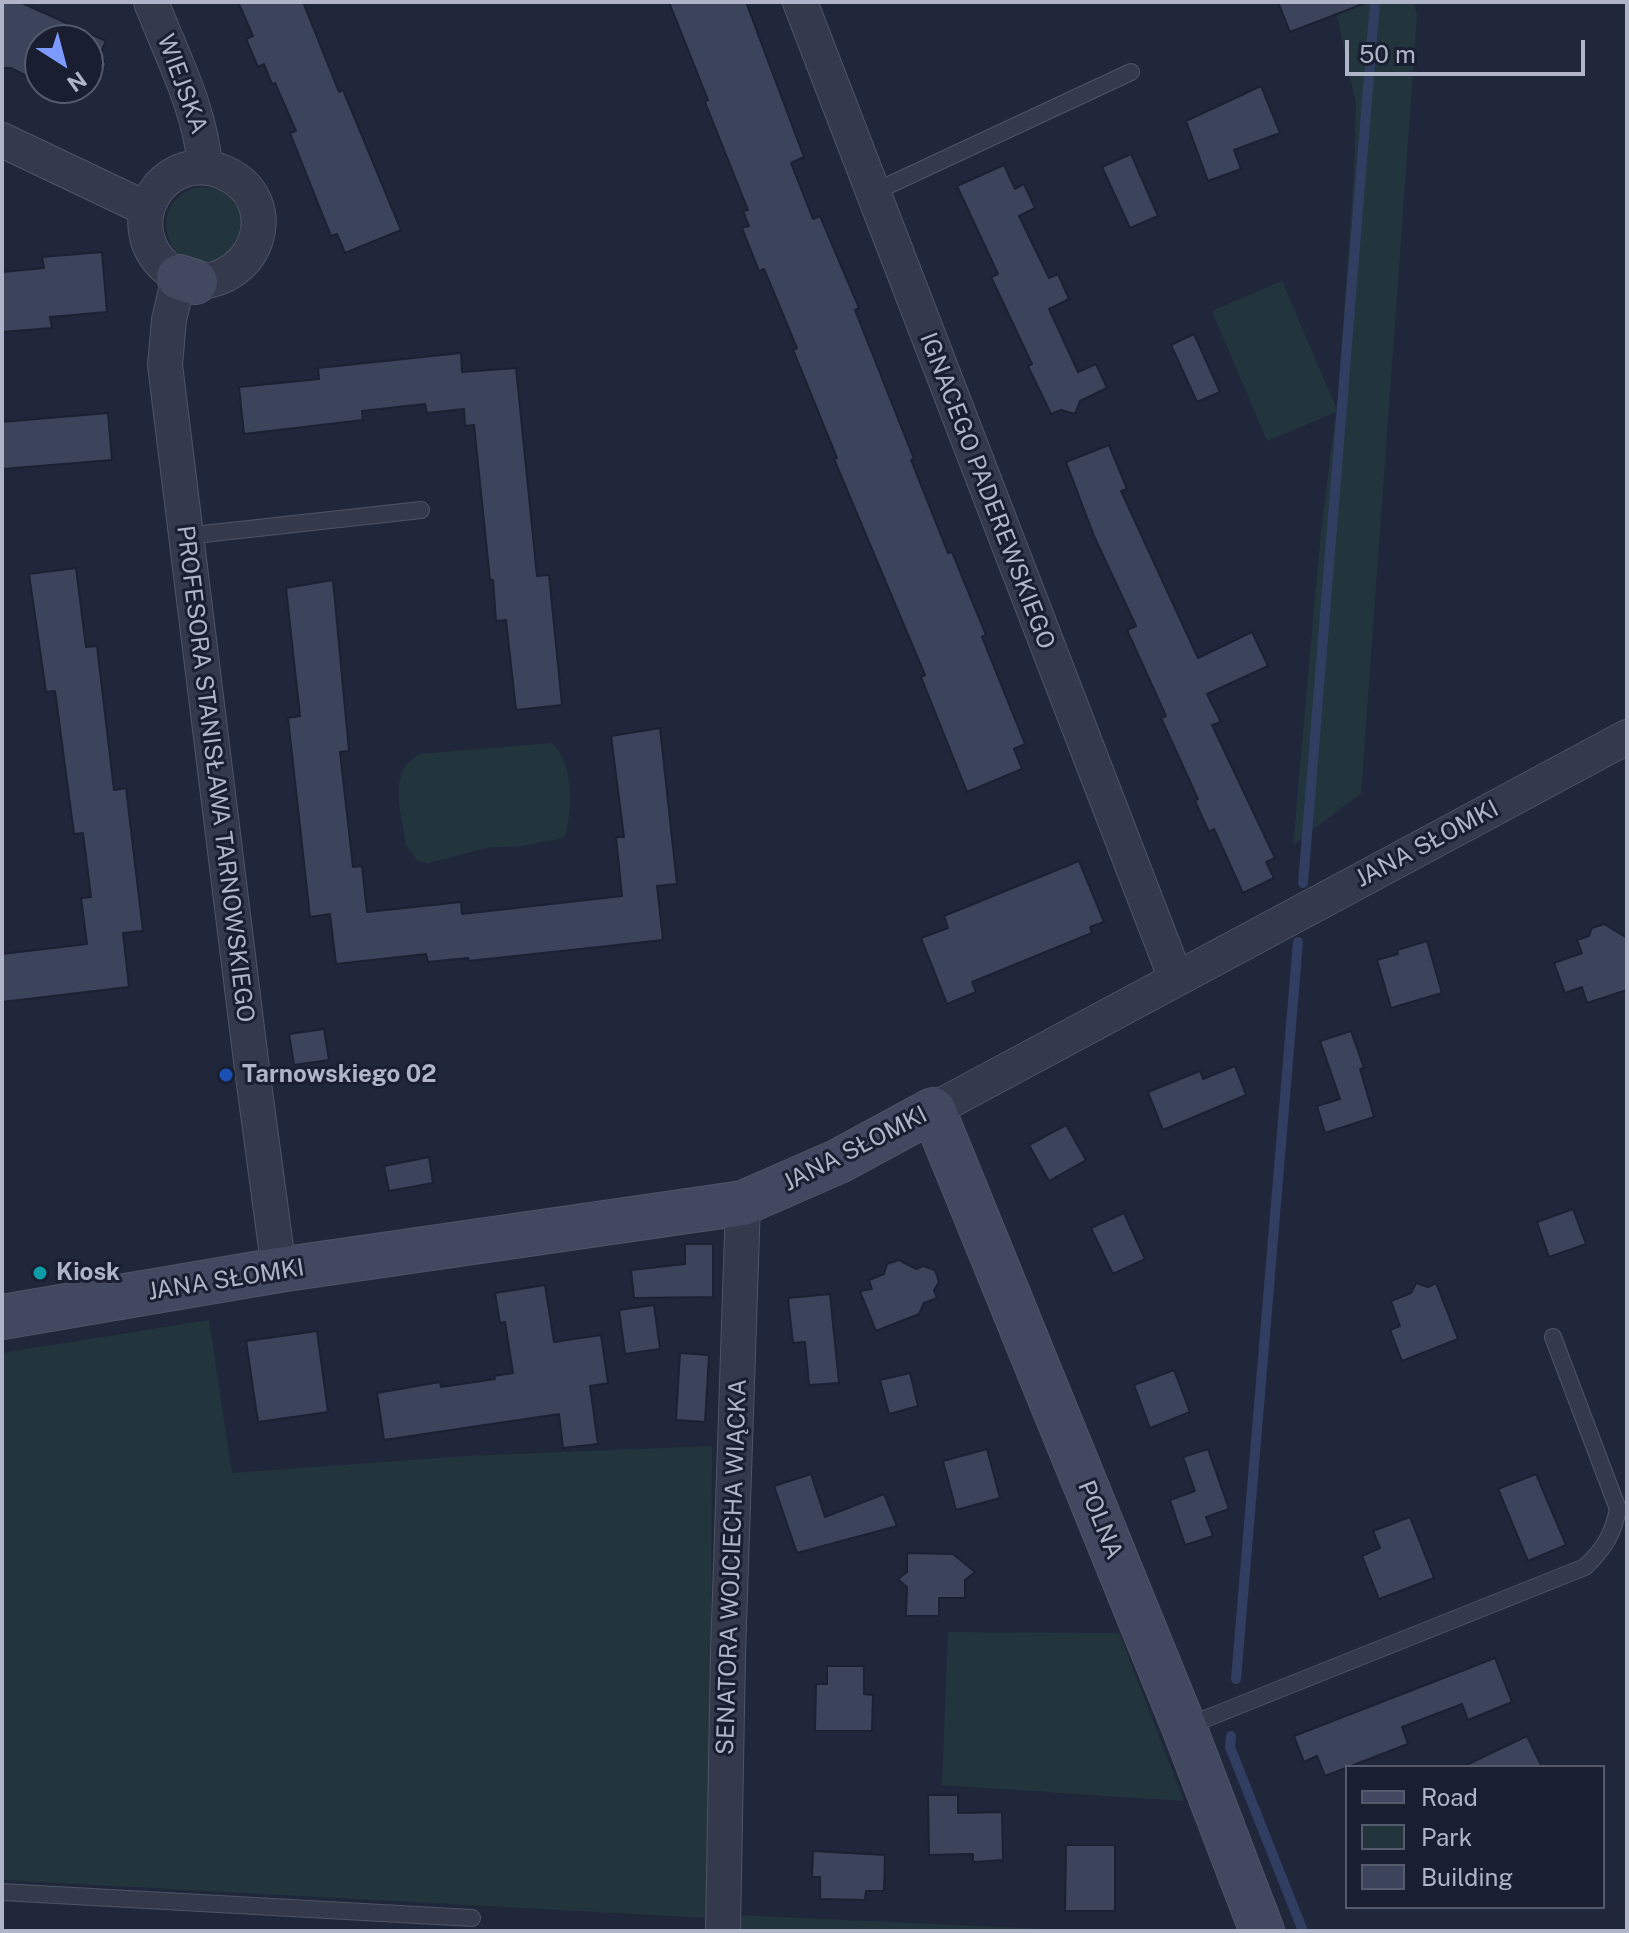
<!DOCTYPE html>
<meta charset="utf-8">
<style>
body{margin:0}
#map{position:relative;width:1629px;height:1933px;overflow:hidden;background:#20273b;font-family:"Public Sans",sans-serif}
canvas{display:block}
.frame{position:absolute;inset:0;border:4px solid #afb4c8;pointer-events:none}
.legend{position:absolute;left:1345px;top:1765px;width:260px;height:144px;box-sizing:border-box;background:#191f30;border:2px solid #555b6d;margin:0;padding:10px 14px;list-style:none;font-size:24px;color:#afb4c8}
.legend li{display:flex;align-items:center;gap:16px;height:40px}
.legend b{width:40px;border:2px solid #555b6d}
.north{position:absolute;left:24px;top:24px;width:80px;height:80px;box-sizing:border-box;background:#191f30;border:2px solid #555b6d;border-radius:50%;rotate:144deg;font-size:22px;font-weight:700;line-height:32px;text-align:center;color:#afb4c8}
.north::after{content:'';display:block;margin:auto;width:28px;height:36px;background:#7d9aff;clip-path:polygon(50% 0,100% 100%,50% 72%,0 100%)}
.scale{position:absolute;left:1345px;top:40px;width:240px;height:36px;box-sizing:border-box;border:4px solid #afb4c8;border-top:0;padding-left:10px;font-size:24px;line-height:28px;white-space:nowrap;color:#afb4c8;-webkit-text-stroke:6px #191f30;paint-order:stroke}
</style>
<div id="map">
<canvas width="1629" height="1933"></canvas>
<div class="frame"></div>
<ul class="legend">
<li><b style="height:10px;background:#42485f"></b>Road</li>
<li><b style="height:22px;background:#22353c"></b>Park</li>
<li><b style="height:22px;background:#3c445b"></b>Building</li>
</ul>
<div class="north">N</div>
<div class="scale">50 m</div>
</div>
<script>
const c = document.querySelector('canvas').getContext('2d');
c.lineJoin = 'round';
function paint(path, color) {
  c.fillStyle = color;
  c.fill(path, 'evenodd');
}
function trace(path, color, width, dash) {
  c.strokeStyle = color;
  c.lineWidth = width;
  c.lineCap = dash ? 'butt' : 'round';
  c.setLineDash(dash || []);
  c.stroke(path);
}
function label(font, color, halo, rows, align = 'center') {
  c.font = font + ' "Public Sans",sans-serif';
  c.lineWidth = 6;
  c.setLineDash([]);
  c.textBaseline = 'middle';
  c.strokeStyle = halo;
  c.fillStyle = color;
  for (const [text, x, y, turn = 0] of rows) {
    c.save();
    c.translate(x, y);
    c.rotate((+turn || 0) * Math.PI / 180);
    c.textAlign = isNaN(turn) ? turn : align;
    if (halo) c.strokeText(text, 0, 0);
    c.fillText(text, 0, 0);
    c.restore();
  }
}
paint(new Path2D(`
 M 1334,2 L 1414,2 L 1417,16 L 1361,793 L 1293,845 L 1321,532 L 1336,412 L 1267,441 L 1212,311 L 1282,281 L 1337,410 L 1354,173 L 1356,104 Z
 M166 225a38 38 0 1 1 76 0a38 38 0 1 1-76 0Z
 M 552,743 C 574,763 573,811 564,838 L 521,846 L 486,848 L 428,863 L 418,861 L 406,845 C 402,814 386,771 420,754 Z
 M 209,1320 L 232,1473 L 467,1456 L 712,1446 L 710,1918 L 2,1880 L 2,1353 Z
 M 948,1632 L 1119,1633 L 1184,1801 L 942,1785 Z
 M 735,1915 L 1087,1931 L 734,1931 Z`), '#22353c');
trace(new Path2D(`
 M 1303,883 L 1375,2
 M 1236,1679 L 1298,942
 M 1231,1736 L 1230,1747 L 1303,1931`), '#313d61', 10);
const building = new Path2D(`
 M 2,2 L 20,2 L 106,41 L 98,59 L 107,63 L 96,87 L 88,83 L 88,40 L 40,40 L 40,83 L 11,68 L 2,68 Z
 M 238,2 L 303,2 L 339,92 L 343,90 L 401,230 L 345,253 L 337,234 L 331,236 L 290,133 L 296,131 L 275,83 L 272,84 L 264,64 L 258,67 L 246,39 L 253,36 Z
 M 669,2 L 746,2 L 804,157 L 791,163 L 813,219 L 820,216 L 859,308 L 855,310 L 914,459 L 911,460 L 948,553 L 952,552 L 986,635 L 982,637 L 1025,744 L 1014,749 L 1022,769 L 967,792 L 921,677 L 925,675 L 834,459 L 837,458 L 793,350 L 797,348 L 764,269 L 759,271 L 742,228 L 749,226 L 743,211 L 748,210 L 705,102 L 708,100 Z
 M 1278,2 L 1362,2 L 1363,4 L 1290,32 Z
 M 1261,86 L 1280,133 L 1234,150 L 1241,169 L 1208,181 L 1186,121 Z
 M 1131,154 L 1158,216 L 1130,228 L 1102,167 Z
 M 1004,165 L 1015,189 L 1024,184 L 1035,208 L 1019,216 L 1049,278 L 1058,274 L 1069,299 L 1049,309 L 1078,372 L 1096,364 L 1107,388 L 1080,401 L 1075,414 L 1061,410 L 1051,414 L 1028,366 L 1032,364 L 991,277 L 998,274 L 957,186 Z
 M 102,252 L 107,312 L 50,317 L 52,328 L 2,332 L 2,272 L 44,268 L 42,257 Z
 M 1194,334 L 1220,392 L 1197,402 L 1171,345 Z
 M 461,353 L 462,372 L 516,368 L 537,576 L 549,575 L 562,705 L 516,710 L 506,620 L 496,621 L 493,580 L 490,580 L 474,425 L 465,426 L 464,409 L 427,413 L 425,404 L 362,411 L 363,420 L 244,434 L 239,387 L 319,379 L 318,368 Z
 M 108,413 L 112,460 L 2,469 L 2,422 Z
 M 1109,445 L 1127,489 L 1121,491 L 1198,658 L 1252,632 L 1268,666 L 1207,694 L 1221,722 L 1212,725 L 1275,858 L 1266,862 L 1274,878 L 1243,893 L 1214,829 L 1209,832 L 1195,801 L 1198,799 L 1161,718 L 1166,716 L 1127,630 L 1136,626 L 1094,536 L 1066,462 Z
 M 76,568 L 86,647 L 97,646 L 114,790 L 126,788 L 143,931 L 123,933 L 129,987 L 2,1002 L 2,954 L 87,944 L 81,898 L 91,897 L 83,833 L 74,834 L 55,691 L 46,692 L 29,574 Z
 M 333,580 L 349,751 L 340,752 L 353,867 L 362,866 L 367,912 L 461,902 L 462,914 L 622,896 L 616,837 L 624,837 L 611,736 L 660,728 L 677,884 L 657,886 L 663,940 L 469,961 L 468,958 L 428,962 L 426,954 L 336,964 L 330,914 L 310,917 L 288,718 L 300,716 L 286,588 Z
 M 1079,861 L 1104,922 L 1090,927 L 1092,933 L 972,982 L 976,992 L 947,1004 L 921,938 L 948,928 L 944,916 Z
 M 1604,924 L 1627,938 L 1627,990 L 1587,1003 L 1582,987 L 1565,993 L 1554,963 L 1582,953 L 1577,940 L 1589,936 L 1592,928 Z
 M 1427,941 L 1442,993 L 1391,1008 L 1377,960 L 1398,954 L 1397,950 Z
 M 324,1029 L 329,1060 L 294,1065 L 289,1034 Z
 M 1351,1031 L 1364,1068 L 1360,1069 L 1374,1117 L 1325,1133 L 1317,1106 L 1340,1099 L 1320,1041 Z
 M 1235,1066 L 1246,1095 L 1163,1130 L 1148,1092 L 1200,1071 L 1203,1079 Z
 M 1066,1125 L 1086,1160 L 1049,1181 L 1029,1145 Z
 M 429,1157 L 433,1183 L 389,1191 L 384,1166 Z
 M 1573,1209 L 1586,1244 L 1549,1257 L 1537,1222 Z
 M 1124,1213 L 1145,1259 L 1113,1274 L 1091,1228 Z
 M 685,1244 L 713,1244 L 713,1297 L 634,1298 L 631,1270 L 685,1264 Z
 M 899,1260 L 916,1269 L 923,1266 L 935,1270 L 939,1282 L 934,1290 L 937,1298 L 924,1303 L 919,1314 L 876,1331 L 860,1291 L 872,1289 L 869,1280 L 884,1274 L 887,1264 Z
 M 1416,1283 L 1428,1287 L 1436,1283 L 1458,1339 L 1402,1361 L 1390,1330 L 1400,1326 L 1391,1301 L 1411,1293 Z
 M 545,1285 L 554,1342 L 601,1335 L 608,1383 L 590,1386 L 598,1444 L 563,1448 L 559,1414 L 384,1440 L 377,1393 L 440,1382 L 441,1387 L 495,1379 L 494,1376 L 513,1373 L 505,1322 L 500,1323 L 495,1293 Z
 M 830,1294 L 839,1383 L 809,1385 L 805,1342 L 793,1343 L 788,1298 Z
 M 654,1305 L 660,1349 L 625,1354 L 619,1310 Z
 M 317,1331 L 328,1412 L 258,1422 L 246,1341 Z
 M 680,1353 L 709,1355 L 705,1422 L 676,1420 Z
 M 1174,1370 L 1190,1412 L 1150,1428 L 1134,1385 Z
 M 910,1373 L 918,1406 L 889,1414 L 880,1380 Z
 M 987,1449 L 1000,1498 L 956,1510 L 943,1461 Z
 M 1208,1449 L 1229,1509 L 1206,1517 L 1213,1536 L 1185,1545 L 1170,1500 L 1195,1491 L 1183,1457 Z
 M 811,1474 L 825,1517 L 884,1494 L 897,1526 L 797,1553 L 774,1486 Z
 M 1536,1474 L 1566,1545 L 1528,1561 L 1498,1489 Z
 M 1410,1517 L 1434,1578 L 1379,1599 L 1362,1556 L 1380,1548 L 1373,1531 Z
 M 907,1553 L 953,1554 L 975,1572 L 965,1580 L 965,1598 L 939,1598 L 939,1616 L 906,1616 L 907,1587 L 898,1579 L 907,1572 Z
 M 1495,1658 L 1512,1702 L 1468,1720 L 1462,1704 L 1402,1727 L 1408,1744 L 1325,1776 L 1317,1756 L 1304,1762 L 1294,1736 Z
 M 827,1666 L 864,1666 L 864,1694 L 873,1695 L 872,1731 L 815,1731 L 816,1684 L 827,1684 Z
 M 1527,1736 L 1542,1767 L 1462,1767 Z
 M 928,1795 L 958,1795 L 958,1813 L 1002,1812 L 1003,1860 L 973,1862 L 973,1854 L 929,1855 Z
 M 1066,1845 L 1115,1845 L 1115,1911 L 1065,1911 Z
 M 813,1851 L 885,1855 L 884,1891 L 866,1891 L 865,1900 L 820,1899 L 820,1877 L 812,1877 Z`);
paint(building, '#3c445b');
trace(building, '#1b2132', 2);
const lane = new Path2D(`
 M 872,193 L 1131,72
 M 185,536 L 421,510
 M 1185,1727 L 1585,1567 C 1604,1549 1613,1534 1618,1509 L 1553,1337
 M 2,1892 L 472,1918`);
const street = new Path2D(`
 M 151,2 C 172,56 201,110 205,168
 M 800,2 L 1176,979
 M 2,140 L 147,209
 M 195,282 C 260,281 284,200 225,173 C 162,144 108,234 179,277 L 169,320 L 165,365 L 252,1069 L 279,1270
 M 933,1110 L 1627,737
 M 723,1931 L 728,1654 L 743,1203`);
const secondary = new Path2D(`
 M 179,277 L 195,282
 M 2,1317 L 279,1270 L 743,1203 L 839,1161 L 933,1110 L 1184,1727 L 1262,1931`);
trace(lane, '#4f5466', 18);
trace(street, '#4f5466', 36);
trace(secondary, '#4f5466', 46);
trace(lane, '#343a4b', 16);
trace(street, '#343a4b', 34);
trace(secondary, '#42485f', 44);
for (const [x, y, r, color] of [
 [226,1075,8,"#1a4fb4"],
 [40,1273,8,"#0f9aa8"]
]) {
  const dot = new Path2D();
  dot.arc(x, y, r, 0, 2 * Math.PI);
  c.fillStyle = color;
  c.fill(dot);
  trace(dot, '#191f30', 3);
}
label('24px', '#afb4c8', '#191f30', [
 ["WIEJSKA",182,84,70],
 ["IGNACEGO PADEREWSKIEGO",987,491,69],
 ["PROFESORA STANISŁAWA TARNOWSKIEGO",215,774,83],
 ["JANA SŁOMKI",1427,844,-28],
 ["JANA SŁOMKI",855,1149,-27],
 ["JANA SŁOMKI",226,1280,-9],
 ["POLNA",1100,1520,68],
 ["SENATORA WOJCIECHA WIĄCKA",732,1567,-88]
]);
label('bold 24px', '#afb4c8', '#191f30', [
 ["Tarnowskiego 02",242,1075],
 ["Kiosk",56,1273]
], 'left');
</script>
